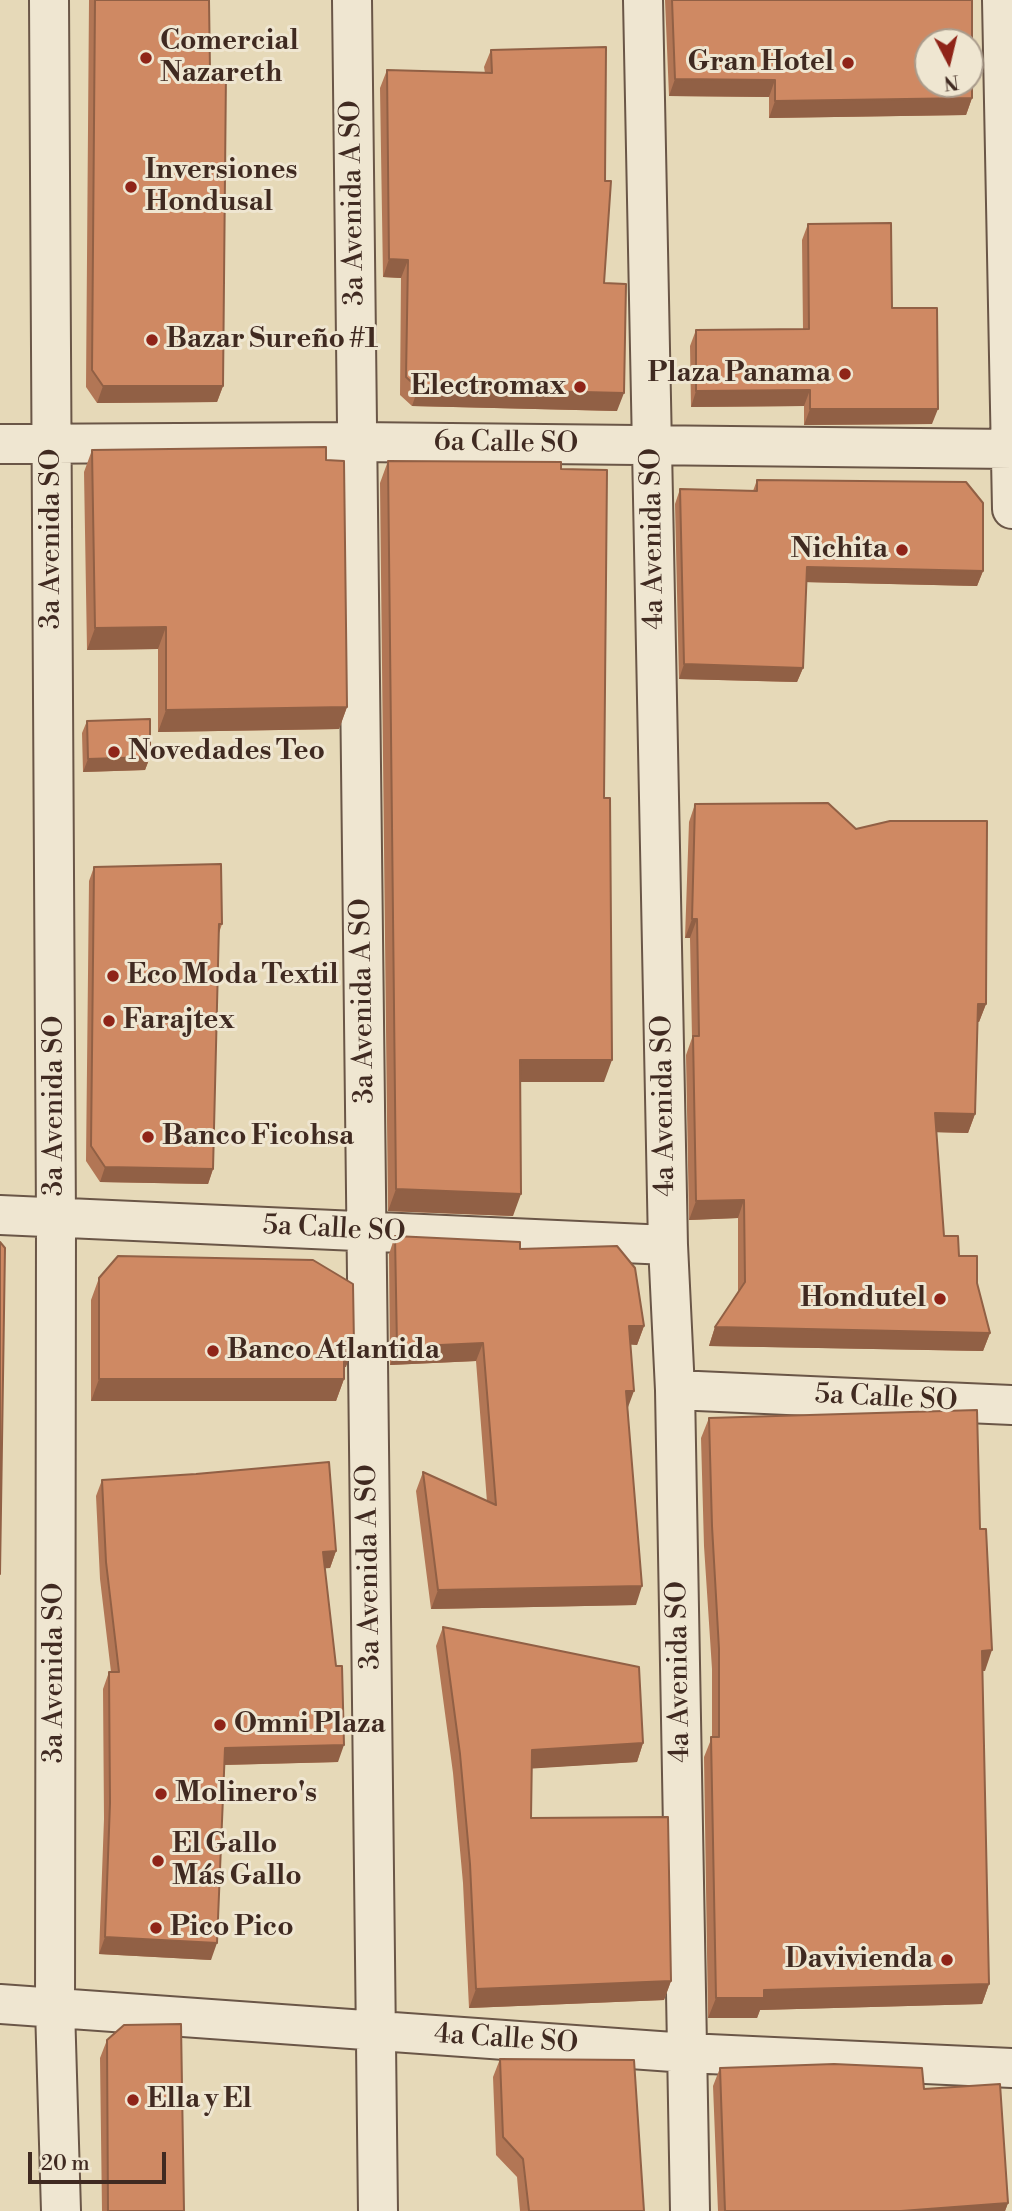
<!DOCTYPE html>
<meta charset="utf-8">
<style>
body{margin:0}
#map{position:relative;width:1012px;height:2211px;overflow:hidden;background:#e6d9b8;font-family:"Libre Bodoni",serif}
canvas{display:block}
.north{position:absolute;left:914px;top:28px;width:70px;height:70px;box-sizing:border-box;background:#efe6d1;border:2px solid #a99b8b;border-radius:50%;rotate:173deg;font-size:19px;font-weight:700;line-height:28px;text-align:center;color:#402a21}
.north::after{content:'';display:block;margin:auto;width:24px;height:32px;background:#8f2418;clip-path:polygon(50% 0,100% 100%,50% 72%,0 100%)}
.scale{position:absolute;left:28px;top:2152px;width:138px;height:32px;box-sizing:border-box;border:4px solid #402a21;border-top:0;padding-left:9px;font-size:21px;line-height:24px;white-space:nowrap;color:#402a21;-webkit-text-stroke:5px #efe6d1;paint-order:stroke}
</style>
<div id="map">
<canvas width="1012" height="2211"></canvas>
<div class="north">N</div>
<div class="scale">20 m</div>
</div>
<script>
const c = document.querySelector('canvas').getContext('2d');
c.lineJoin = 'round';
function trace(path, color, width, dash) {
  c.strokeStyle = color;
  c.lineWidth = width;
  c.lineCap = dash ? 'butt' : 'round';
  c.setLineDash(dash || []);
  c.stroke(path);
}
function paint(path, color) {
  c.fillStyle = color;
  c.fill(path, 'evenodd');
}
function label(font, color, halo, rows, align = 'center') {
  c.font = font + ' "Libre Bodoni",serif';
  c.lineWidth = 6;
  c.setLineDash([]);
  c.textBaseline = 'middle';
  c.strokeStyle = halo;
  c.fillStyle = color;
  for (const [text, x, y, turn = 0] of rows) {
    c.save();
    c.translate(x, y);
    c.rotate((+turn || 0) * Math.PI / 180);
    c.textAlign = isNaN(turn) ? turn : align;
    if (halo) c.strokeText(text, 0, 0);
    c.fillText(text, 0, 0);
    c.restore();
  }
}
const minor = new Path2D(`
 M 49,0 L 56,1218 L 55,2008 L 61,2211
 M 352,0 L 378,2211
 M 643,0 L 668,1245 L 675,1390 L 690,2211
 M 1002,0 L 1012,509
 M 0,444 L 357,442 L 1012,449
 M 0,1215 L 668,1245
 M 675,1390 L 1012,1405
 M 0,2004 L 687,2053 L 1012,2068`);
trace(minor, '#6a5647', 42);
trace(minor, '#efe6d1', 38);
paint(new Path2D(`
 M 89,0 L 209,0 L 210,71 L 223,386 L 217,402 L 97,403 L 86,387 Z
 M 665,0 L 972,0 L 972,98 L 966,115 L 769,118 L 769,97 L 669,96 Z
 M 491,50 L 604,283 L 617,411 L 412,406 L 400,395 L 401,278 L 383,277 L 380,88 L 387,70 L 485,73 L 484,67 Z
 M 808,224 L 892,308 L 932,424 L 804,425 L 804,406 L 691,407 L 690,346 L 696,330 L 803,330 L 802,240 Z
 M 92,450 L 326,460 L 347,707 L 339,729 L 158,732 L 158,649 L 87,650 L 84,472 Z
 M 388,461 L 561,469 L 604,798 L 604,1082 L 520,1082 L 513,1216 L 388,1211 L 380,483 Z
 M 757,480 L 983,571 L 977,586 L 806,582 L 803,668 L 797,682 L 679,679 L 675,504 L 680,489 L 753,491 Z
 M 87,721 L 150,757 L 145,770 L 83,772 L 82,733 Z
 M 695,804 L 986,1004 L 979,1022 L 977,1022 L 975,1114 L 968,1133 L 936,1132 L 944,1236 L 977,1283 L 990,1333 L 983,1351 L 709,1346 L 715,1327 L 738,1293 L 738,1218 L 689,1220 L 686,1055 L 692,1038 L 690,938 L 685,938 L 689,822 Z
 M 94,867 L 222,924 L 219,933 L 213,1169 L 208,1184 L 100,1182 L 86,1161 L 89,881 Z
 M 395,1236 L 520,1249 L 644,1326 L 637,1345 L 630,1344 L 628,1409 L 636,1605 L 431,1609 L 416,1491 L 423,1472 L 487,1502 L 476,1361 L 390,1365 L 389,1254 Z
 M 99,1278 L 346,1367 L 344,1367 L 344,1379 L 336,1401 L 91,1401 L 91,1300 Z
 M 709,1418 L 980,1529 L 985,1671 L 982,1671 L 989,1984 L 982,2004 L 760,2010 L 757,2018 L 708,2018 L 704,1757 L 712,1737 L 712,1669 L 704,1546 L 701,1438 Z
 M 102,1480 L 336,1551 L 330,1568 L 324,1568 L 338,1762 L 225,1765 L 211,1960 L 99,1954 L 104,1819 L 103,1689 L 109,1672 L 111,1672 L 100,1579 L 96,1496 Z
 M 443,1627 L 643,1743 L 637,1762 L 532,1768 L 531,1818 L 671,1981 L 664,2000 L 469,2008 L 463,1883 L 453,1773 L 436,1646 Z
 M 107,2040 L 184,2211 L 102,2211 L 100,2058 Z
 M 500,2059 L 644,2211 L 520,2211 L 517,2177 L 496,2155 L 493,2077 Z
 M 720,2068 L 924,2089 L 1008,2203 L 1005,2211 L 718,2211 L 713,2086 Z`), '#b27655');
paint(new Path2D(`
 M 675,79 L 775,80 L 769,97 L 669,96 Z
 M 972,98 L 966,115 L 769,118 L 775,101 Z
 M 389,259 L 408,260 L 401,278 L 383,277 Z
 M 103,386 L 223,386 L 217,402 L 97,403 Z
 M 418,388 L 624,393 L 617,411 L 412,406 Z
 M 810,390 L 804,406 L 691,407 L 696,391 Z
 M 810,409 L 938,409 L 932,424 L 804,425 Z
 M 807,567 L 983,571 L 977,586 L 801,582 Z
 M 166,627 L 158,649 L 87,650 L 95,628 Z
 M 684,664 L 803,668 L 797,682 L 679,679 Z
 M 347,707 L 339,729 L 158,732 L 166,710 Z
 M 150,757 L 145,770 L 83,772 L 88,759 Z
 M 692,919 L 697,919 L 690,938 L 685,938 Z
 M 978,1004 L 986,1004 L 979,1022 L 971,1022 Z
 M 520,1060 L 612,1060 L 604,1082 L 512,1082 Z
 M 935,1113 L 975,1114 L 968,1133 L 928,1132 Z
 M 105,1167 L 213,1169 L 208,1184 L 100,1182 Z
 M 396,1189 L 521,1194 L 513,1216 L 388,1211 Z
 M 744,1200 L 738,1218 L 689,1220 L 696,1201 Z
 M 629,1326 L 644,1326 L 637,1345 L 622,1344 Z
 M 715,1327 L 990,1333 L 983,1351 L 709,1346 Z
 M 483,1343 L 476,1361 L 390,1365 L 397,1347 Z
 M 354,1345 L 346,1367 L 336,1368 L 344,1346 Z
 M 99,1379 L 344,1379 L 336,1401 L 91,1401 Z
 M 626,1391 L 634,1391 L 627,1410 Z
 M 336,1551 L 330,1568 L 316,1569 L 323,1552 Z
 M 642,1586 L 636,1605 L 431,1609 L 438,1590 Z
 M 992,1650 L 985,1671 L 974,1671 L 982,1651 Z
 M 643,1743 L 637,1762 L 525,1769 L 532,1750 Z
 M 344,1745 L 338,1762 L 219,1765 L 225,1748 Z
 M 105,1937 L 217,1943 L 211,1960 L 99,1954 Z
 M 671,1981 L 664,2000 L 469,2008 L 476,1989 Z
 M 989,1984 L 982,2004 L 760,2010 L 757,2018 L 708,2018 L 716,1998 L 764,1990 Z
 M 1008,2203 L 1005,2211 L 901,2211 Z`), '#916045');
const building = new Path2D(`
 M 95,0 L 209,0 L 210,71 L 226,71 L 223,386 L 103,386 L 92,370 Z
 M 672,0 L 972,0 L 972,98 L 775,101 L 775,80 L 675,79 ZM 928,42 L 970,42 L 970,84 L 928,84 Z
 M 606,47 L 605,181 L 611,181 L 604,283 L 626,284 L 624,393 L 418,388 L 406,377 L 408,260 L 389,259 L 387,70 L 492,73 L 491,50 Z
 M 891,223 L 892,308 L 937,308 L 938,409 L 810,409 L 810,390 L 696,391 L 696,330 L 809,329 L 808,224 Z
 M 326,447 L 326,460 L 344,461 L 347,707 L 166,710 L 166,627 L 95,628 L 92,450 Z
 M 388,461 L 561,462 L 561,469 L 607,470 L 604,798 L 610,798 L 612,1060 L 520,1060 L 521,1194 L 396,1189 Z
 M 757,480 L 966,482 L 983,503 L 983,571 L 807,567 L 803,668 L 684,664 L 680,489 L 757,491 Z
 M 150,719 L 150,757 L 88,759 L 87,721 Z
 M 828,803 L 856,829 L 890,821 L 987,821 L 986,1004 L 978,1004 L 975,1114 L 935,1113 L 944,1236 L 958,1236 L 959,1256 L 977,1256 L 977,1283 L 990,1333 L 715,1327 L 745,1282 L 744,1200 L 696,1201 L 693,1036 L 699,1036 L 697,919 L 692,919 L 695,804 Z
 M 221,864 L 222,924 L 219,924 L 213,1169 L 105,1167 L 91,1146 L 94,867 Z
 M 395,1236 L 520,1242 L 520,1249 L 617,1246 L 635,1268 L 644,1326 L 629,1326 L 634,1391 L 626,1391 L 642,1586 L 438,1590 L 423,1472 L 496,1505 L 483,1343 L 397,1347 Z
 M 0,1242 L 5,1248 L 0,1574 Z
 M 118,1256 L 313,1260 L 353,1284 L 354,1345 L 344,1346 L 344,1379 L 99,1379 L 99,1278 Z
 M 977,1410 L 980,1529 L 986,1529 L 992,1650 L 982,1651 L 989,1984 L 764,1990 L 764,1998 L 716,1998 L 711,1737 L 719,1737 L 719,1649 L 712,1526 L 709,1418 Z
 M 329,1462 L 336,1551 L 323,1552 L 336,1666 L 342,1666 L 344,1745 L 225,1748 L 217,1943 L 105,1937 L 110,1803 L 109,1672 L 119,1672 L 106,1562 L 102,1480 L 196,1474 Z
 M 443,1627 L 639,1667 L 643,1743 L 532,1750 L 531,1818 L 668,1817 L 671,1981 L 476,1989 L 470,1864 L 460,1754 Z
 M 181,2024 L 184,2211 L 108,2211 L 107,2040 L 124,2025 Z
 M 500,2059 L 634,2060 L 644,2211 L 529,2211 L 523,2159 L 503,2137 Z
 M 834,2064 L 922,2068 L 924,2089 L 1000,2084 L 1008,2203 L 901,2211 L 725,2211 L 720,2068 Z`);
paint(building, '#cf8963');
trace(building, '#916045', 2);
for (const [x, y, r, color] of [
 [146,58,7,"#8f2418"],
 [848,63,7,"#8f2418"],
 [131,187,7,"#8f2418"],
 [152,340,7,"#8f2418"],
 [845,374,7,"#8f2418"],
 [580,387,7,"#8f2418"],
 [902,550,7,"#8f2418"],
 [114,752,7,"#8f2418"],
 [113,976,7,"#8f2418"],
 [109,1021,7,"#8f2418"],
 [148,1137,7,"#8f2418"],
 [940,1299,7,"#8f2418"],
 [213,1351,7,"#8f2418"],
 [220,1725,7,"#8f2418"],
 [161,1794,7,"#8f2418"],
 [158,1861,7,"#8f2418"],
 [156,1928,7,"#8f2418"],
 [947,1960,7,"#8f2418"],
 [133,2100,7,"#8f2418"]
]) {
  const dot = new Path2D();
  dot.arc(x, y, r, 0, 2 * Math.PI);
  c.fillStyle = color;
  c.fill(dot);
  trace(dot, '#efe6d1', 2.5);
}
label('bold 28px', '#402a21', '#efe6d1', [
 ["Comercial",160,42],
 ["Nazareth",160,74],
 ["Gran Hotel",834,63,"right"],
 ["Inversiones",145,171],
 ["Hondusal",145,203],
 ["Bazar Sureño #1",166,340],
 ["Plaza Panama",831,374,"right"],
 ["Electromax",566,387,"right"],
 ["Nichita",888,550,"right"],
 ["Novedades Teo",128,752],
 ["Eco Moda Textil",127,976],
 ["Farajtex",123,1021],
 ["Banco Ficohsa",162,1137],
 ["Hondutel",926,1299,"right"],
 ["Banco Atlantida",227,1351],
 ["Omni Plaza",234,1725],
 ["Molinero's",175,1794],
 ["El Gallo",172,1845],
 ["Más Gallo",172,1877],
 ["Pico Pico",170,1928],
 ["Davivienda",933,1960,"right"],
 ["Ella y El",147,2100]
], 'left');
label('28px', '#402a21', '#efe6d1', [
 ["3a Avenida A SO",354,203,-91],
 ["6a Calle SO",506,444,1],
 ["3a Avenida SO",52,539,-90],
 ["4a Avenida SO",654,539,-91],
 ["3a Avenida A SO",364,1001,-91],
 ["3a Avenida SO",55,1106,-90],
 ["4a Avenida SO",665,1106,-91],
 ["5a Calle SO",334,1230,3],
 ["5a Calle SO",886,1399,3],
 ["3a Avenida A SO",370,1567,-91],
 ["4a Avenida SO",680,1672,-91],
 ["3a Avenida SO",55,1673,-90],
 ["4a Calle SO",506,2040,4]
]);
</script>
